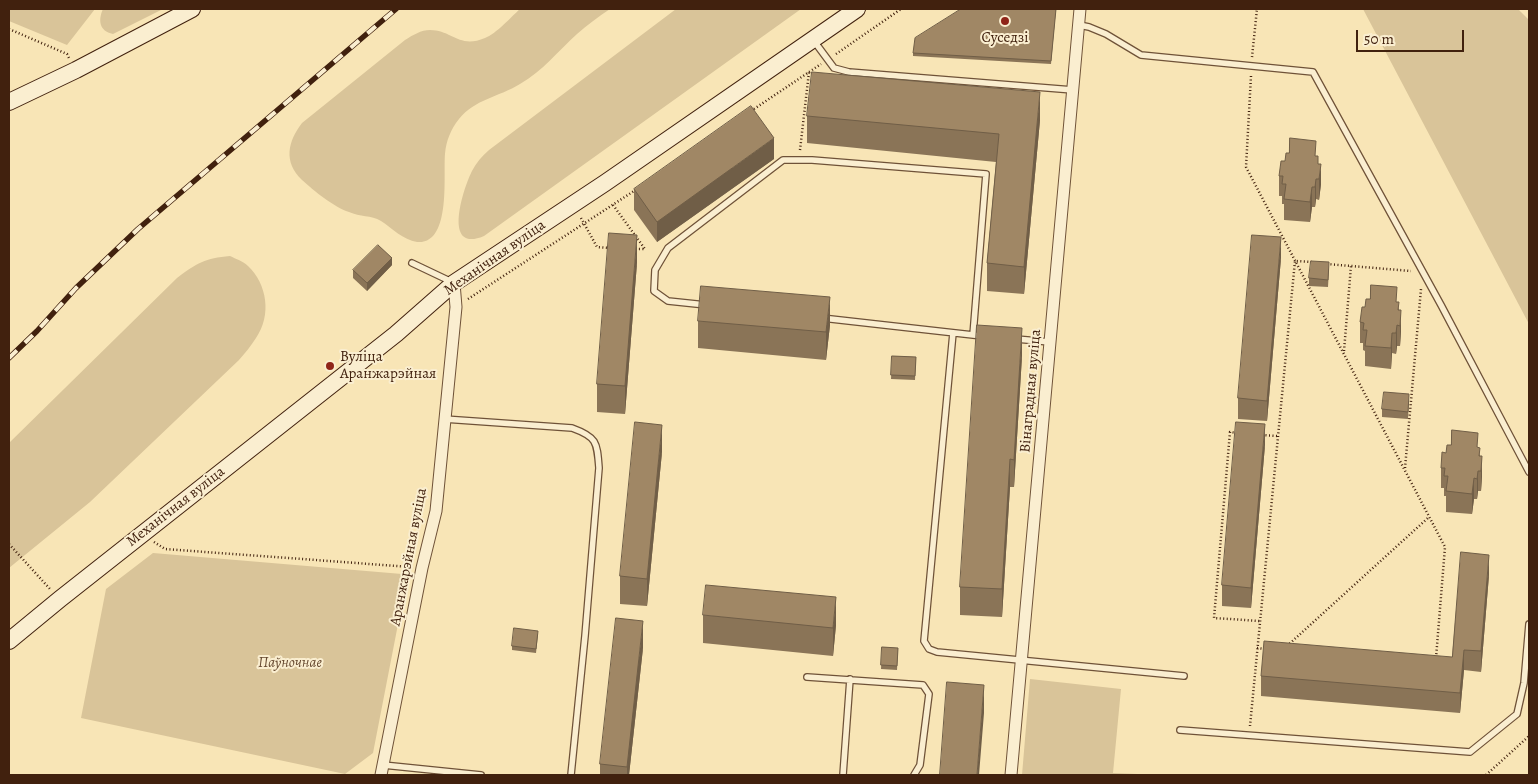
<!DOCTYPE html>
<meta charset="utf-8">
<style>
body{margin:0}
#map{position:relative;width:1538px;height:784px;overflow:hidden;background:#f8e5b6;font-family:Alegreya,serif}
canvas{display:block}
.frame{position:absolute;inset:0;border:10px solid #41210e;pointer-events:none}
.scale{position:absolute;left:1356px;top:30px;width:108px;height:22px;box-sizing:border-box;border:2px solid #41210e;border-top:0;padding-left:6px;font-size:15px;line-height:18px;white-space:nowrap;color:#41210e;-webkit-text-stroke:4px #faeed0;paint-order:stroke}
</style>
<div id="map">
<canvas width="1538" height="784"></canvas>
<div class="frame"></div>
<div class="scale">50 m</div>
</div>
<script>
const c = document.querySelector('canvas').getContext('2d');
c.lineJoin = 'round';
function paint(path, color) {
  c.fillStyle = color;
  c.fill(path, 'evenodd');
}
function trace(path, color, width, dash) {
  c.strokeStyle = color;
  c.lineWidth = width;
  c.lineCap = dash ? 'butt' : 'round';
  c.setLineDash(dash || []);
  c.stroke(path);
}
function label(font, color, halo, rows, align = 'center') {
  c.font = font + ' Alegreya,serif';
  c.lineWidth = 4;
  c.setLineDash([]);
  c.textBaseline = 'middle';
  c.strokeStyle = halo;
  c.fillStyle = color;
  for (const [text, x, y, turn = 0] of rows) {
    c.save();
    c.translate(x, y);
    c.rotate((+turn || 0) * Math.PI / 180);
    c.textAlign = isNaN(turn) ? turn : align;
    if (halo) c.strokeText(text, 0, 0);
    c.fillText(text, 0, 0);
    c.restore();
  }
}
paint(new Path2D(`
 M 9,9 L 95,9 L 67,45 L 9,21 Z
 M 103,9 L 163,9 L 113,34 C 99,31 98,20 103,9 Z
 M 520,9 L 610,9 C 598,17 587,25 577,34 C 558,51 543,71 520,84 C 499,97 475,99 459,119 C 451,129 446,141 445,154 C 443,174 452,245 417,242 C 403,240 392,228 381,221 C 371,215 360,217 349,212 C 334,207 314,191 302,180 C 283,162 288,141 302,123 L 405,40 C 413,35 421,30 430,30 C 452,30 459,49 485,38 C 496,34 511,17 520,9 Z
 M 676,9 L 801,9 L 484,236 C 442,254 463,189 472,171 C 476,163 482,156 489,150 Z
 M 1363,9 L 1518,9 L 1529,20 L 1529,324 Z
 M 230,256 C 236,259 243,261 248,266 C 267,284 272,315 256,338 C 251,346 245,353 239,360 L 90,502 L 9,568 L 9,443 L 177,278 C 197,263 205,258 230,256 Z
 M 153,553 L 402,574 L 406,583 L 373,753 L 345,774 L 81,718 L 106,589 Z
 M 1030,679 L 1121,689 L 1113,773 L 1162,775 L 1022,775 Z`), '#d9c499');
const lane = new Path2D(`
 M 1079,25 L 1089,27 L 1106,34 L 1141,55 L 1313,72 L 1441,305 L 1529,472
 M 814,41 L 834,68 L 849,72 L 1073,90
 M 412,263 L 452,282
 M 706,305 L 668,301 L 654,291 L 655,270 L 668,248 L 783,160 L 812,160 L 986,174 L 973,335
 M 822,318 L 982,336
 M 953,333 L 924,641 L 929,649 L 937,652 L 1184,676
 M 1016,339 L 1050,342
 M 444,419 L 572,428 C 597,437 597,442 599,468 L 585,636 L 571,775
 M 807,677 L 923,685 L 929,694 L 920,765 L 914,775
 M 1180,730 L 1470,752 L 1517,714 L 1524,683 L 1529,624
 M 383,765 L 481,775
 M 843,775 L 850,679`);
const street = new Path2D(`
 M 381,775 L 422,568 L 436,511 L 456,307 L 454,283
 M 1011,775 L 1080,9`);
const secondary = new Path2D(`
 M 9,102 L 76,70 L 192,9
 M 9,641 L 60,599 L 396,334 L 454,283 L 605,183 L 857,9`);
trace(lane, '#6f5238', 8);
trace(street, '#6f5238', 13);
trace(secondary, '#41210e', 18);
trace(new Path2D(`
 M 9,29 L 67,54 L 69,58
 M 836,54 L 901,9
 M 1252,57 L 1257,9
 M 1251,76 L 1246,167 L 1445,547 L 1436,658
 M 751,111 L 821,64
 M 800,150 L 809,72
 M 613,205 L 645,249 L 633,249
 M 581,218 L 597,247 L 610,248
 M 1327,264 L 1411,271
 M 468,299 L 637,189
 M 1344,351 L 1351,266
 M 1237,433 L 1230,432 L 1214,618 L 1260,621
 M 1262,435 L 1278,436
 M 1405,468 L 1421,289
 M 154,542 L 165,549 L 411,567
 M 9,544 L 50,589
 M 1287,646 L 1429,517
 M 1257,648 L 1265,649
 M 1250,726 L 1295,261 L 1312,262
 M 1486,775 L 1529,736`), '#41210e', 2.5, [1, 2.5]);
trace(lane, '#faeed0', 5.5);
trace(street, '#faeed0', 11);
trace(secondary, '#faeed0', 16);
const rail = new Path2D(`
 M 9,358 L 37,331 L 76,288 L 138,229 L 396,9`);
trace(rail, '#41210e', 5.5);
trace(rail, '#faeed0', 4, [11]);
paint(new Path2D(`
 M 1056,9 L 1051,64 L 913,56 L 913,53 Z
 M 807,116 L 1040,120 L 1024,294 L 987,291 L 987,263 L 996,162 L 807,143 Z
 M 1316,156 L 1318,164 L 1321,184 L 1319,200 L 1316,199 L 1315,207 L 1312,207 L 1310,222 L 1284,220 L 1284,204 L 1282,204 L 1282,196 L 1279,196 L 1279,176 Z
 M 774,159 L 657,242 L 634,210 L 634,189 Z
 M 1281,258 L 1267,421 L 1238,419 L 1238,398 Z
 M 637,263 L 625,414 L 597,412 L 597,384 Z
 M 392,265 L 367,291 L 353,278 L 353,270 Z
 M 1329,269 L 1328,287 L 1309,286 L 1309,278 Z
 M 1397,302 L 1399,310 L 1401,331 L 1400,346 L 1397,346 L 1396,354 L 1392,353 L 1391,369 L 1365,366 L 1365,351 L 1363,350 L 1363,343 L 1360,343 L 1360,322 L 1365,307 Z
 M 698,321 L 830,325 L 826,360 L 698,348 Z
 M 892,356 L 916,357 L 915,380 L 891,379 Z
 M 1022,356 L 1014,487 L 1010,487 L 1002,617 L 960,615 L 960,587 Z
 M 1409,401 L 1408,419 L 1382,417 L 1382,409 Z
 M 1265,445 L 1251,608 L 1222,606 L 1222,585 Z
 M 1478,448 L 1480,456 L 1482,476 L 1481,491 L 1478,491 L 1477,499 L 1474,499 L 1472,514 L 1446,512 L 1446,496 L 1444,496 L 1444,488 L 1441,488 L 1441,468 L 1446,453 Z
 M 662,452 L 647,606 L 620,604 L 620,576 Z
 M 1489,575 L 1481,672 L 1464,670 L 1460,713 L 1261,696 L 1261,676 L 1452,657 Z
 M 703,615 L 836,625 L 833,656 L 703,643 Z
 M 538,634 L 536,653 L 512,650 L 512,646 Z
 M 882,647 L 898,648 L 897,670 L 881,669 Z
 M 643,648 L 629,775 L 600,775 L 600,764 Z`), '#8a7457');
paint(new Path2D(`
 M 1040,92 L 1040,120 L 1024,294 L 1024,267 Z
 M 774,138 L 774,159 L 657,242 L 657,222 Z
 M 1321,164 L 1321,184 L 1319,200 L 1319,179 Z
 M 1316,179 L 1316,199 L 1315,207 L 1315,187 Z
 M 1312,187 L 1312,207 L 1310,222 L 1310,202 Z
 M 637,235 L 637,263 L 625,414 L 625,386 Z
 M 1281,237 L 1281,258 L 1267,421 L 1267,401 Z
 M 392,258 L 392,265 L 367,291 L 367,283 Z
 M 830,297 L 830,325 L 826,360 L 826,332 Z
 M 1401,310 L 1401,331 L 1400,346 L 1400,326 Z
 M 1397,325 L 1397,346 L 1396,354 L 1396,333 Z
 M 1022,328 L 1022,356 L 1014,487 L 1014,460 Z
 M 1392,333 L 1392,353 L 1391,369 L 1391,348 Z
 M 1265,424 L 1265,445 L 1251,608 L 1251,588 Z
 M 662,425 L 662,452 L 647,606 L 647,579 Z
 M 1482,456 L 1482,476 L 1481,491 L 1481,471 Z
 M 1010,459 L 1010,487 L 1002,617 L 1002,589 Z
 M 1478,471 L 1478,491 L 1477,499 L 1477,479 Z
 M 1474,478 L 1474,499 L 1472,514 L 1472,494 Z
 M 1489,555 L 1489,575 L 1481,672 L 1481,651 Z
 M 836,597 L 836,625 L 833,656 L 833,628 Z
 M 643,621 L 643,648 L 629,775 L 627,775 L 627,767 Z
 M 1464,650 L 1464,670 L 1460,713 L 1460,693 Z
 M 984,685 L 984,713 L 979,775 L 977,775 Z`), '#705e47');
const building = new Path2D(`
 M 961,9 L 1056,9 L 1051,61 L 913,53 L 915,38 Z
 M 812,72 L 1040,92 L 1024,267 L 987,263 L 999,134 L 807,116 Z
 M 751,106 L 774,138 L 657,222 L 634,189 Z
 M 1290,138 L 1316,141 L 1315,156 L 1318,156 L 1318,164 L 1321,164 L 1319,179 L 1316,179 L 1315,187 L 1312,187 L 1310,202 L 1284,199 L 1286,184 L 1282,184 L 1283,176 L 1279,176 L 1281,161 L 1285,161 L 1286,153 L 1289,153 Z
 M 609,233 L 637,235 L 625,386 L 597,384 Z
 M 1252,235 L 1281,237 L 1267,401 L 1238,398 Z
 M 378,245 L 392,258 L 367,283 L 353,270 Z
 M 1311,261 L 1329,262 L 1328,280 L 1309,278 Z
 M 1371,285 L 1397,287 L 1396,302 L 1399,302 L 1398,310 L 1401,310 L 1400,326 L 1397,325 L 1396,333 L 1392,333 L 1391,348 L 1365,346 L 1367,330 L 1363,330 L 1364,323 L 1360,322 L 1362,307 L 1365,307 L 1366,299 L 1370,299 Z
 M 701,286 L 830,297 L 826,332 L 698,321 Z
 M 977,325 L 1022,328 L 1014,460 L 1010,459 L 1002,589 L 960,587 Z
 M 892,356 L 916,357 L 915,376 L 891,375 Z
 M 1384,392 L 1409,394 L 1408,412 L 1382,409 Z
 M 635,422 L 662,425 L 647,579 L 620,576 Z
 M 1236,422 L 1265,424 L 1251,588 L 1222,585 Z
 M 1452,430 L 1478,433 L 1477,447 L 1480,448 L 1479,456 L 1482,456 L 1481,471 L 1478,471 L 1477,479 L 1474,478 L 1472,494 L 1446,491 L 1448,476 L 1444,476 L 1445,468 L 1441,468 L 1442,452 L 1446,453 L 1447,445 L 1451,445 Z
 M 1461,552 L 1489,555 L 1481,651 L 1464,650 L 1460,693 L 1261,676 L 1264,641 L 1452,657 Z
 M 706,585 L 836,597 L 833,628 L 703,615 Z
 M 616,618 L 643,621 L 627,767 L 600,764 Z
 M 514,628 L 538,631 L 536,649 L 512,646 Z
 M 882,647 L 898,648 L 897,666 L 881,665 Z
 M 947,682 L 984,685 L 977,775 L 940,775 Z`);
paint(building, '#a08765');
trace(building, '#705e47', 1);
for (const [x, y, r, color] of [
 [1005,21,5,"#8f2418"],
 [330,366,5,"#8f2418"]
]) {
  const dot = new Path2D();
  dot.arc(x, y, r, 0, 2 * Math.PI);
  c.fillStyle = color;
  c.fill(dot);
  trace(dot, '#faeed0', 2);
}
label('15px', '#41210e', '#faeed0', [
 ["Суседзі",1005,38],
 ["Вуліца",340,357,"left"],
 ["Аранжарэйная",340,374,"left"]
]);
label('15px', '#41210e', '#faeed0', [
 ["Механічная вуліца",495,258,-35],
 ["Вінаградная вуліца",1031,391,-85],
 ["Механічная вуліца",176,507,-38],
 ["Аранжарэйная вуліца",409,557,-79]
]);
label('italic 15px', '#674a31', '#faeed0', [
 ["Паўночнае",290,663]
]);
</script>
